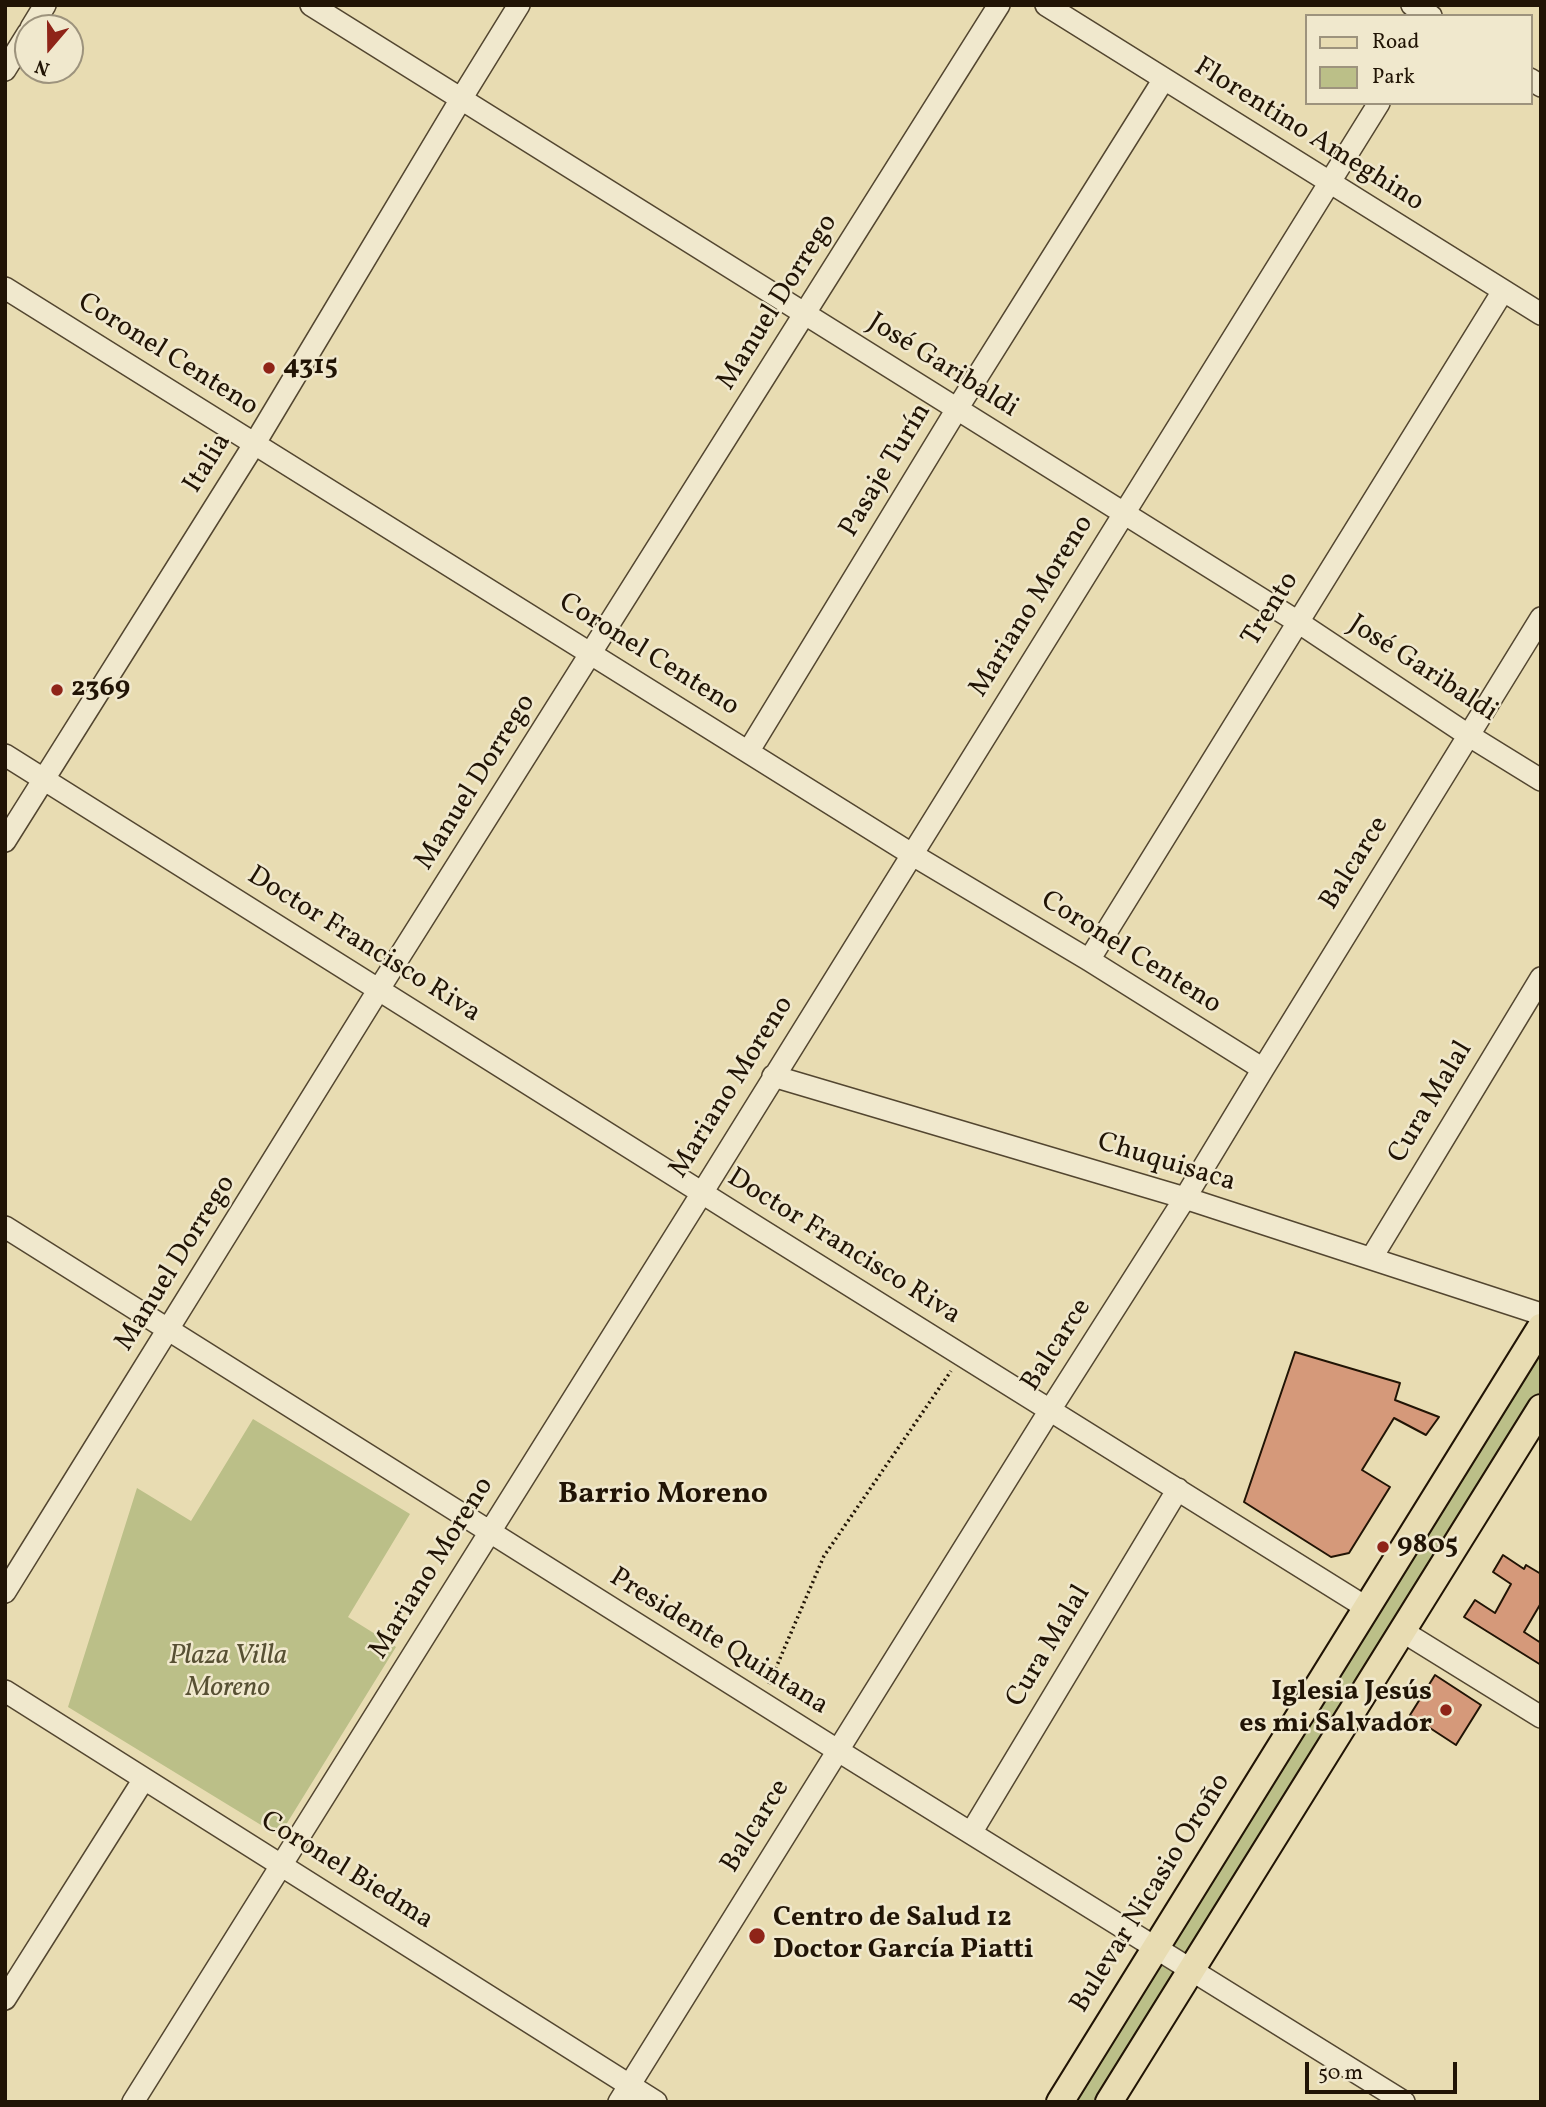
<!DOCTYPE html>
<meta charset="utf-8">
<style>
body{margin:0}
#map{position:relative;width:1546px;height:2107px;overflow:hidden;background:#e8dcb2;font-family:Vollkorn,serif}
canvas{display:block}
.frame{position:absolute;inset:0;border:7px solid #211405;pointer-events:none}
.legend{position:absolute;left:1305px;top:14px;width:228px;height:91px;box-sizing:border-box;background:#f0e8cd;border:2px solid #9d937d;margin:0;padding:9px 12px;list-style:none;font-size:21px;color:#211405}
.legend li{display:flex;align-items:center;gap:14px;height:35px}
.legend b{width:35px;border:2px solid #9d937d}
.north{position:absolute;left:14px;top:14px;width:70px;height:70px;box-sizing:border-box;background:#f0e8cd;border:2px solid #9d937d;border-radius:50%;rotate:200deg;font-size:19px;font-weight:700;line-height:28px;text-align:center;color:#211405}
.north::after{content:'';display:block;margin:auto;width:24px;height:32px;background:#8f2418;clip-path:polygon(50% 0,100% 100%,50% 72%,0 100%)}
.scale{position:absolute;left:1305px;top:2062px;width:152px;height:32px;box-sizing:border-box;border:4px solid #211405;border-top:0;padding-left:9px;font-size:21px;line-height:24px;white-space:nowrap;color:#211405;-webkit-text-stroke:5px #f0e8cd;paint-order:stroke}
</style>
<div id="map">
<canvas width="1546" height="2107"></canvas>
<div class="frame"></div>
<ul class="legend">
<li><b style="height:9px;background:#e8dcb2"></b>Road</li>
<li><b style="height:19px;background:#bbbf88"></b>Park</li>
</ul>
<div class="north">N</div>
<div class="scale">50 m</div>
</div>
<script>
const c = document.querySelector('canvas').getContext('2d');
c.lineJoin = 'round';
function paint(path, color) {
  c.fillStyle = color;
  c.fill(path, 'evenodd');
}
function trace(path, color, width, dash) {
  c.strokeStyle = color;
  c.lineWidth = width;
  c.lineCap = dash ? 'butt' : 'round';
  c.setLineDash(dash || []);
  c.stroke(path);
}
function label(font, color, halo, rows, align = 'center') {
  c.font = font + ' Vollkorn,serif';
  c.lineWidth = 5;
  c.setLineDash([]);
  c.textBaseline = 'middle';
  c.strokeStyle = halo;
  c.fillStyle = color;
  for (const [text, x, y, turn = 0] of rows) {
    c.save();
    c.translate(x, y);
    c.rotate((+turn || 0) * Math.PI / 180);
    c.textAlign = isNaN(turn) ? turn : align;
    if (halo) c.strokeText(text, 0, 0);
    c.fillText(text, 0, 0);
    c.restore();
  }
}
paint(new Path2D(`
 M 1541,1327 L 1541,1408 L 1109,2102 L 1060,2102 Z
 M 253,1419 L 410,1514 L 348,1617 L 396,1647 L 279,1836 L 68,1707 L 137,1488 L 191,1521 Z`), '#bbbf88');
const building = new Path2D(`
 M 1295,1352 L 1400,1383 L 1395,1400 L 1439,1417 L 1426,1435 L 1394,1418 L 1362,1470 L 1390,1487 L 1349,1553 L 1331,1557 L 1244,1502 Z
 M 1503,1555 L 1524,1569 L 1526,1565 L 1541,1574 L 1541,1603 L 1524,1632 L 1541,1643 L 1541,1665 L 1464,1617 L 1475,1600 L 1495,1613 L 1511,1584 L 1493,1572 Z
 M 1435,1675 L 1481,1705 L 1456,1745 L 1410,1715 Z`);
paint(building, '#d5997a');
trace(building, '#211405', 2);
const minor = new Path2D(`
 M 311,5 L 1298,622 L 1468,735 L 1541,780
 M 1046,5 L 1541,314
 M 1412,5 L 1431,16
 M 31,28 L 45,5
 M 5,70 L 28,33
 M 1530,79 L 1541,86
 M 5,288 L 913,855 L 1089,960 L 1263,1069
 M 748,752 L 957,409 L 1164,79
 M 5,755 L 758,1228 L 1367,1608
 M 5,841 L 255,443 L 461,99 L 519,5
 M 1089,960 L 1503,291
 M 773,1076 L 1185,1198 L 1541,1314
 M 5,1227 L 837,1750 L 1404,2102
 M 1372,1257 L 1541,978
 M 5,1592 L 379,989 L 999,5
 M 1402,1631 L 1541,1717
 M 5,1691 L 656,2102
 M 971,1833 L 1178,1489
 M 5,1999 L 144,1779
 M 133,2102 L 702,1193 L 1379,103
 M 619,2102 L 1050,1410 L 1185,1198 L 1263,1069 L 1541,618`);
const major = new Path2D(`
 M 1060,2102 L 1541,1327
 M 1109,2102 L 1541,1408`);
trace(minor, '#534630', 24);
trace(major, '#211405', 30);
trace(new Path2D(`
 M 769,1684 L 824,1556 L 951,1371`), '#211405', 3.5, [2, 3.5]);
trace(minor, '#f0e8cd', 21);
trace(major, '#e8dcb2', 26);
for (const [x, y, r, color] of [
 [269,368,7,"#8f2418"],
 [57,690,7,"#8f2418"],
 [1383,1547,7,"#8f2418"],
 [1446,1710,7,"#8f2418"],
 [757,1936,9,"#8f2418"]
]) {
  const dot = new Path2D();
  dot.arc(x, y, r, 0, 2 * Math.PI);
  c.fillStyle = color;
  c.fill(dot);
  trace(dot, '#f0e8cd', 2.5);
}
label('28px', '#211405', '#f0e8cd', [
 ["Florentino Ameghino",1308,136,32],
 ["Manuel Dorrego",779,303,-58],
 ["Coronel Centeno",167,356,32],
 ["José Garibaldi",942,367,32],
 ["Italia",209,464,-58],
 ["Pasaje Turín",887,471,-59],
 ["Mariano Moreno",1033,607,-58],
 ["Trento",1272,610,-58],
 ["Coronel Centeno",648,656,32],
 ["José Garibaldi",1422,670,33],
 ["Manuel Dorrego",477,783,-58],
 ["Balcarce",1356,864,-58],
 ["Doctor Francisco Riva",363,946,32],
 ["Coronel Centeno",1130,954,32],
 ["Mariano Moreno",733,1088,-58],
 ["Cura Malal",1432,1103,-59],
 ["Chuquisaca",1166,1164,17],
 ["Doctor Francisco Riva",843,1248,32],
 ["Manuel Dorrego",177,1264,-58],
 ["Balcarce",1058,1346,-57],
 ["Mariano Moreno",433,1569,-58],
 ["Presidente Quintana",718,1643,32],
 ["Cura Malal",1050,1647,-59],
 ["Balcarce",757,1827,-58],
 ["Coronel Biedma",346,1872,32],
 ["Bulevar Nicasio Oroño",1152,1894,-58]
]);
label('bold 28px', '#211405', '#f0e8cd', [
 ["4315",283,368],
 ["2369",71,690],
 ["9805",1397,1547],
 ["Iglesia Jesús",1432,1694,"right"],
 ["es mi Salvador",1432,1726,"right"],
 ["Centro de Salud 12",773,1920],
 ["Doctor García Piatti",773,1952]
], 'left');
label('italic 28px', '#575033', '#f0e8cd', [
 ["Plaza Villa",228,1658],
 ["Moreno",228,1690]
]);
label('bold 30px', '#211405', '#f0e8cd', [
 ["Barrio Moreno",663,1496]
]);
</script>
